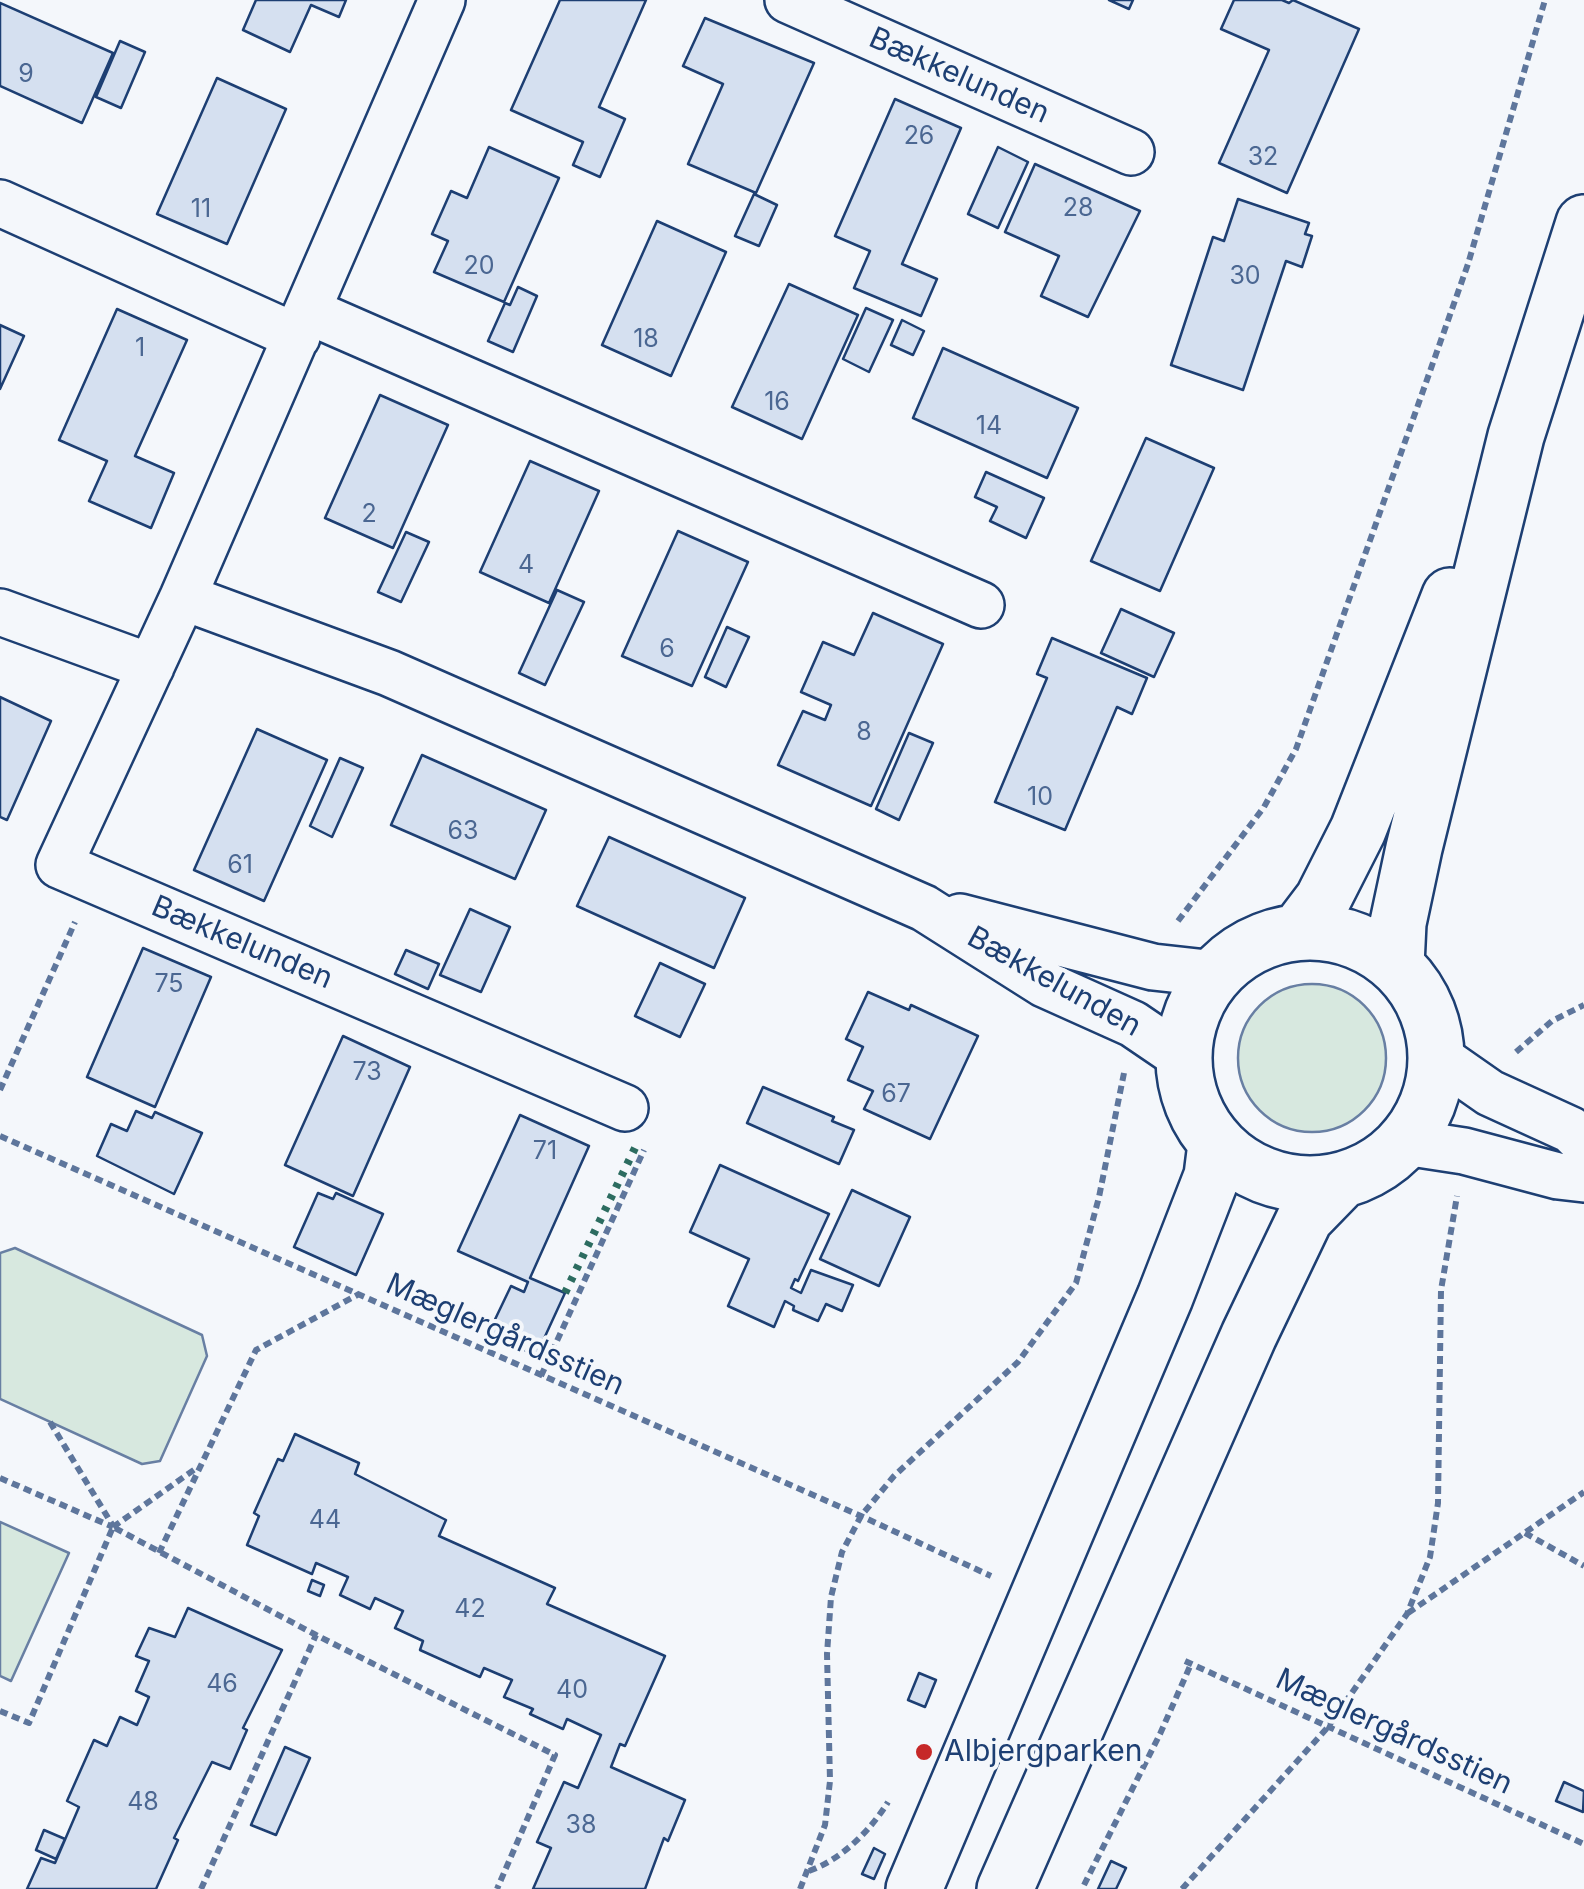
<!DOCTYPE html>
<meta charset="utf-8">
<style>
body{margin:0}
canvas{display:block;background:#f4f7fb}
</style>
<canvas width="1584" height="1889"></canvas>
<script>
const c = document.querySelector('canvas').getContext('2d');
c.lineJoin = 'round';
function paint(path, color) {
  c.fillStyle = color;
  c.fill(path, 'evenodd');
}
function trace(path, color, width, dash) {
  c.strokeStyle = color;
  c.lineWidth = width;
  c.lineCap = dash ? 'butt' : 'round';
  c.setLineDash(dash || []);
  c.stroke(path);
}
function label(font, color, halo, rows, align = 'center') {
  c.font = font + ' Inter,sans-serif';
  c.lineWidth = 8;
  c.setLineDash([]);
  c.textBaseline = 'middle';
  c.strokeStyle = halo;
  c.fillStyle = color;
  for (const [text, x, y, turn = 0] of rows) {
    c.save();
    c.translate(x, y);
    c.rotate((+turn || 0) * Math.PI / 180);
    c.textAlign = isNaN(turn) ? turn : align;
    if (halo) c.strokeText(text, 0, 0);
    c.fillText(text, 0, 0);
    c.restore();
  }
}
const green = new Path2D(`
 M1238 1058a74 74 0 1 1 148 0a74 74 0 1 1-148 0Z
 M 15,1248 L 202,1335 L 207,1356 L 160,1461 L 142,1464 L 0,1399 L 0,1253 Z
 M 0,1522 L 69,1553 L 11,1681 L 0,1676 Z`);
paint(green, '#d7e8df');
trace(green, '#687fa3', 2.5);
const building = new Path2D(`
 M 256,0 L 346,0 L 339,17 L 311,5 L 290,52 L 243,30 Z
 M 560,0 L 646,0 L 599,107 L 625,119 L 600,177 L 573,165 L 583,142 L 511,110 Z
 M 1109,0 L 1133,0 L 1129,9 Z
 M 1234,0 L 1282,0 L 1289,3 L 1293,0 L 1359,29 L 1287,193 L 1219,163 L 1269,50 L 1221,29 Z
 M 0,3 L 113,53 L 82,123 L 0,86 Z
 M 705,18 L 814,63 L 756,193 L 688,164 L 723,84 L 683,66 Z
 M 120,41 L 145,52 L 121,108 L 96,97 Z
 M 217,78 L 286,109 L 227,244 L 157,214 Z
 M 895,99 L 961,128 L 902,264 L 937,279 L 921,316 L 854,288 L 870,251 L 835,236 Z
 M 489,147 L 559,178 L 504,302 L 434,272 L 448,241 L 432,234 L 451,191 L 467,198 Z
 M 998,147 L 1028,162 L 998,228 L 968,214 Z
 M 1035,164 L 1140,211 L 1088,317 L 1041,296 L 1059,256 L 1005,232 Z
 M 754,194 L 777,205 L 759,246 L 735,236 Z
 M 1238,199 L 1309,223 L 1305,234 L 1312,236 L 1302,267 L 1286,261 L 1243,390 L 1171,365 L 1213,237 L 1224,241 Z
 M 657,221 L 726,252 L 671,376 L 602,345 Z
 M 789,284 L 858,315 L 802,439 L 732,407 Z
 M 518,287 L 537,296 L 513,352 L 488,341 L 505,303 L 510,305 Z
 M 866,308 L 893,320 L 869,372 L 843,359 Z
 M 117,309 L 187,340 L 135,456 L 174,473 L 151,528 L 89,501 L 107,461 L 59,440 Z
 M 902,320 L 924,331 L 913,355 L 891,345 Z
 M 0,325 L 24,336 L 0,389 Z
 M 943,348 L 1078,408 L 1047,478 L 913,418 Z
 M 380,395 L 448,425 L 393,548 L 325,518 Z
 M 1146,438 L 1214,468 L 1160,591 L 1091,561 Z
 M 530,461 L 599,491 L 549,603 L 480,572 Z
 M 986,472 L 1044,498 L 1026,538 L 990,521 L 997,507 L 975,497 Z
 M 678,531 L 748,562 L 692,686 L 622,656 Z
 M 406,532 L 429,542 L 401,602 L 378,592 Z
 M 557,590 L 584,602 L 545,685 L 519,673 Z
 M 1121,609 L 1174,633 L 1154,677 L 1101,653 Z
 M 873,613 L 943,644 L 871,806 L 778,765 L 803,711 L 825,720 L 831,705 L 801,692 L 823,642 L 854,655 Z
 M 727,627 L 749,637 L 726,687 L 705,677 Z
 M 1052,638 L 1147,678 L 1132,714 L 1117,707 L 1065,830 L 995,802 L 1047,678 L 1037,674 Z
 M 0,697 L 51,721 L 7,820 L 0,817 Z
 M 257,729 L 327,760 L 264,901 L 194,870 Z
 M 909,733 L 933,743 L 899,820 L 876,809 Z
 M 422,755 L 546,810 L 515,879 L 391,825 Z
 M 340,758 L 363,768 L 332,837 L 310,826 Z
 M 609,837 L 745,898 L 714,968 L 577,906 Z
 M 470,909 L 510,927 L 481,992 L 440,975 Z
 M 143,948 L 211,977 L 155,1107 L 87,1077 Z
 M 406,950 L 439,964 L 428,989 L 395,974 Z
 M 660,963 L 705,984 L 680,1037 L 635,1016 Z
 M 868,992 L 909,1010 L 911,1005 L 978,1036 L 930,1139 L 864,1109 L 873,1091 L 848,1080 L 863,1047 L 846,1039 Z
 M 343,1036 L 410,1067 L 353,1196 L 285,1165 Z
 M 763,1087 L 834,1117 L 832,1121 L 854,1130 L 839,1164 L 747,1123 Z
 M 136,1111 L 152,1118 L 155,1112 L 202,1133 L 174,1194 L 97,1156 L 111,1124 L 127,1131 Z
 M 520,1115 L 589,1146 L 530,1278 L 565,1293 L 536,1356 L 489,1332 L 511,1286 L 524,1292 L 528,1282 L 458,1251 Z
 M 720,1165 L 829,1214 L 798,1281 L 795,1279 L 791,1288 L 801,1293 L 811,1270 L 853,1285 L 842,1311 L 826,1304 L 818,1321 L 793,1310 L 794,1306 L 785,1301 L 774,1327 L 728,1306 L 749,1259 L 690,1232 Z
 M 852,1190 L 910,1217 L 879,1286 L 820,1259 Z
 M 318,1193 L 333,1199 L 336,1193 L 383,1214 L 356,1275 L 294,1247 Z
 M 295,1434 L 359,1463 L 355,1474 L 446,1520 L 439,1536 L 555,1588 L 547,1604 L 665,1656 L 625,1746 L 620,1744 L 611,1767 L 685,1800 L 668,1841 L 664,1838 L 645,1889 L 533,1889 L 551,1848 L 537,1842 L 564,1782 L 578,1788 L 601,1735 L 567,1719 L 563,1729 L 530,1714 L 533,1709 L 504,1697 L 512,1680 L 484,1668 L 480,1677 L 420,1650 L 423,1641 L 395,1628 L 403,1611 L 375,1598 L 370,1609 L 340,1595 L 348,1577 L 316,1563 L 312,1574 L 247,1545 L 259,1516 L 254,1513 L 278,1459 L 283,1461 Z
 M 312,1580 L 324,1585 L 320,1596 L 308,1591 Z
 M 188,1608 L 282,1650 L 243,1728 L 247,1730 L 230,1769 L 212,1762 L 174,1838 L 178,1840 L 156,1889 L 27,1889 L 41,1858 L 55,1863 L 79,1807 L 67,1801 L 94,1740 L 107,1746 L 120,1717 L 137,1725 L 149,1697 L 136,1691 L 149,1661 L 136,1656 L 149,1628 L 175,1637 Z
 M 919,1673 L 936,1680 L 925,1707 L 908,1700 Z
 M 285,1747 L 310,1758 L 276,1835 L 251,1825 Z
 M 1564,1782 L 1584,1791 L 1583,1812 L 1556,1801 Z
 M 44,1830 L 65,1839 L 56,1859 L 36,1850 Z
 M 874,1848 L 885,1854 L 874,1879 L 862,1874 Z
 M 1111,1861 L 1126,1868 L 1116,1889 L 1098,1889 Z`);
paint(building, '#d5e0f0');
trace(building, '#1d3f73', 2.5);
const street = new Path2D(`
 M 442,0 L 183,597 L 59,865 L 625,1108
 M 788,0 L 1131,152
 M 0,203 L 297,337
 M 308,311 L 981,605
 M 183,597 L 389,673 L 924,908 L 1044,984 L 1133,1024 L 1183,1058
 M 0,612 L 151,667
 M 960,917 L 1153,967 L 1216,974
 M 1437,1056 L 1490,1093 L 1571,1130 L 1584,1143
 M 1405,1142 L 1464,1151 L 1558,1176 L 1584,1179`);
const secondary = new Path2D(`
 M1184 1058a126 126 0 1 1 252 0a126 126 0 1 1-252 0Z
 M 1298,932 L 1323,899 L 1358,830 L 1450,596
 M 1396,965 L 1398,923 L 1414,848 L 1516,436 L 1584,223
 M 914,1889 L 1165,1297 L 1212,1176 L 1216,1144
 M 1005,1889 L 1249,1335 L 1305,1218 L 1341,1181`);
trace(street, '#1d3f73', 50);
trace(secondary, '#1d3f73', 60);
trace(new Path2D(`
 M 1178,921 L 1264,807 L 1296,749 L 1468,264 L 1545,0
 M 1516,1052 L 1552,1021 L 1584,1005
 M 0,1090 L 75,922
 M 0,1136 L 861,1516 L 991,1576
 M 541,1376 L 644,1150
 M 50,1422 L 113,1526
 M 0,1478 L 113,1527
 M 113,1527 L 198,1467
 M 1525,1533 L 1584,1566
 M 159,1553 L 256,1350 L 359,1294
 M 1408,1613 L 1584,1492
 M 1185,1661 L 1584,1844
 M 0,1711 L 29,1723 L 113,1527 L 316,1635 L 555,1755 L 497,1889
 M 809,1871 C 842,1859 870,1831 888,1802
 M 1084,1885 L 1160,1734 L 1191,1664
 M 201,1889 L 316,1635
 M 800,1889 L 825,1825 L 830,1781 L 827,1654 L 831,1597 L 842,1552 L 861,1516 L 894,1476 L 1018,1362 L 1076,1283 L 1099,1197 L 1124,1073
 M 1182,1889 L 1328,1727 L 1407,1614 L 1430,1557 L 1438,1503 L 1441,1290 L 1457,1196`), '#5e769c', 6, [8, 5]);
trace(street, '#f4f7fb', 45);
trace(secondary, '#f4f7fb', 55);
trace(new Path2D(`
 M 565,1293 L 635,1148`), '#2c6c60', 8, [5, 8]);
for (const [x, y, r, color] of [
 [924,1752,10,"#c62828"]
]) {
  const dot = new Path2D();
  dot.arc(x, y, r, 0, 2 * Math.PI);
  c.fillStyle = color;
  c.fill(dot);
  trace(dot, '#f4f7fb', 4);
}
label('25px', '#4b6792', null, [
 ["9",26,74],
 ["26",919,136],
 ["32",1263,157],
 ["28",1078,208],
 ["11",201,209],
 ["20",479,266],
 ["30",1245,276],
 ["18",646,339],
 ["1",140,348],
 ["16",777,402],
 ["14",989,426],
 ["2",369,514],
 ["4",526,565],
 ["6",667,649],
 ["8",864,732],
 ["10",1040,797],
 ["63",463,831],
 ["61",240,865],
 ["75",169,984],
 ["73",367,1072],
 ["67",896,1094],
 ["71",545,1151],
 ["44",325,1520],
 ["42",470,1609],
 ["46",222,1684],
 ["40",572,1690],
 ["48",143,1802],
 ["38",581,1825]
]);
label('30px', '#1d3f73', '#f4f7fb', [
 ["Bækkelunden",959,76,24],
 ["Bækkelunden",242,943,23],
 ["Bækkelunden",1054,982,29],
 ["Mæglergårdsstien",505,1335,24],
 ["Mæglergårdsstien",1394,1732,25]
]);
label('30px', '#1d3f73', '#f4f7fb', [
 ["Albjergparken",944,1752]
], 'left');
</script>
